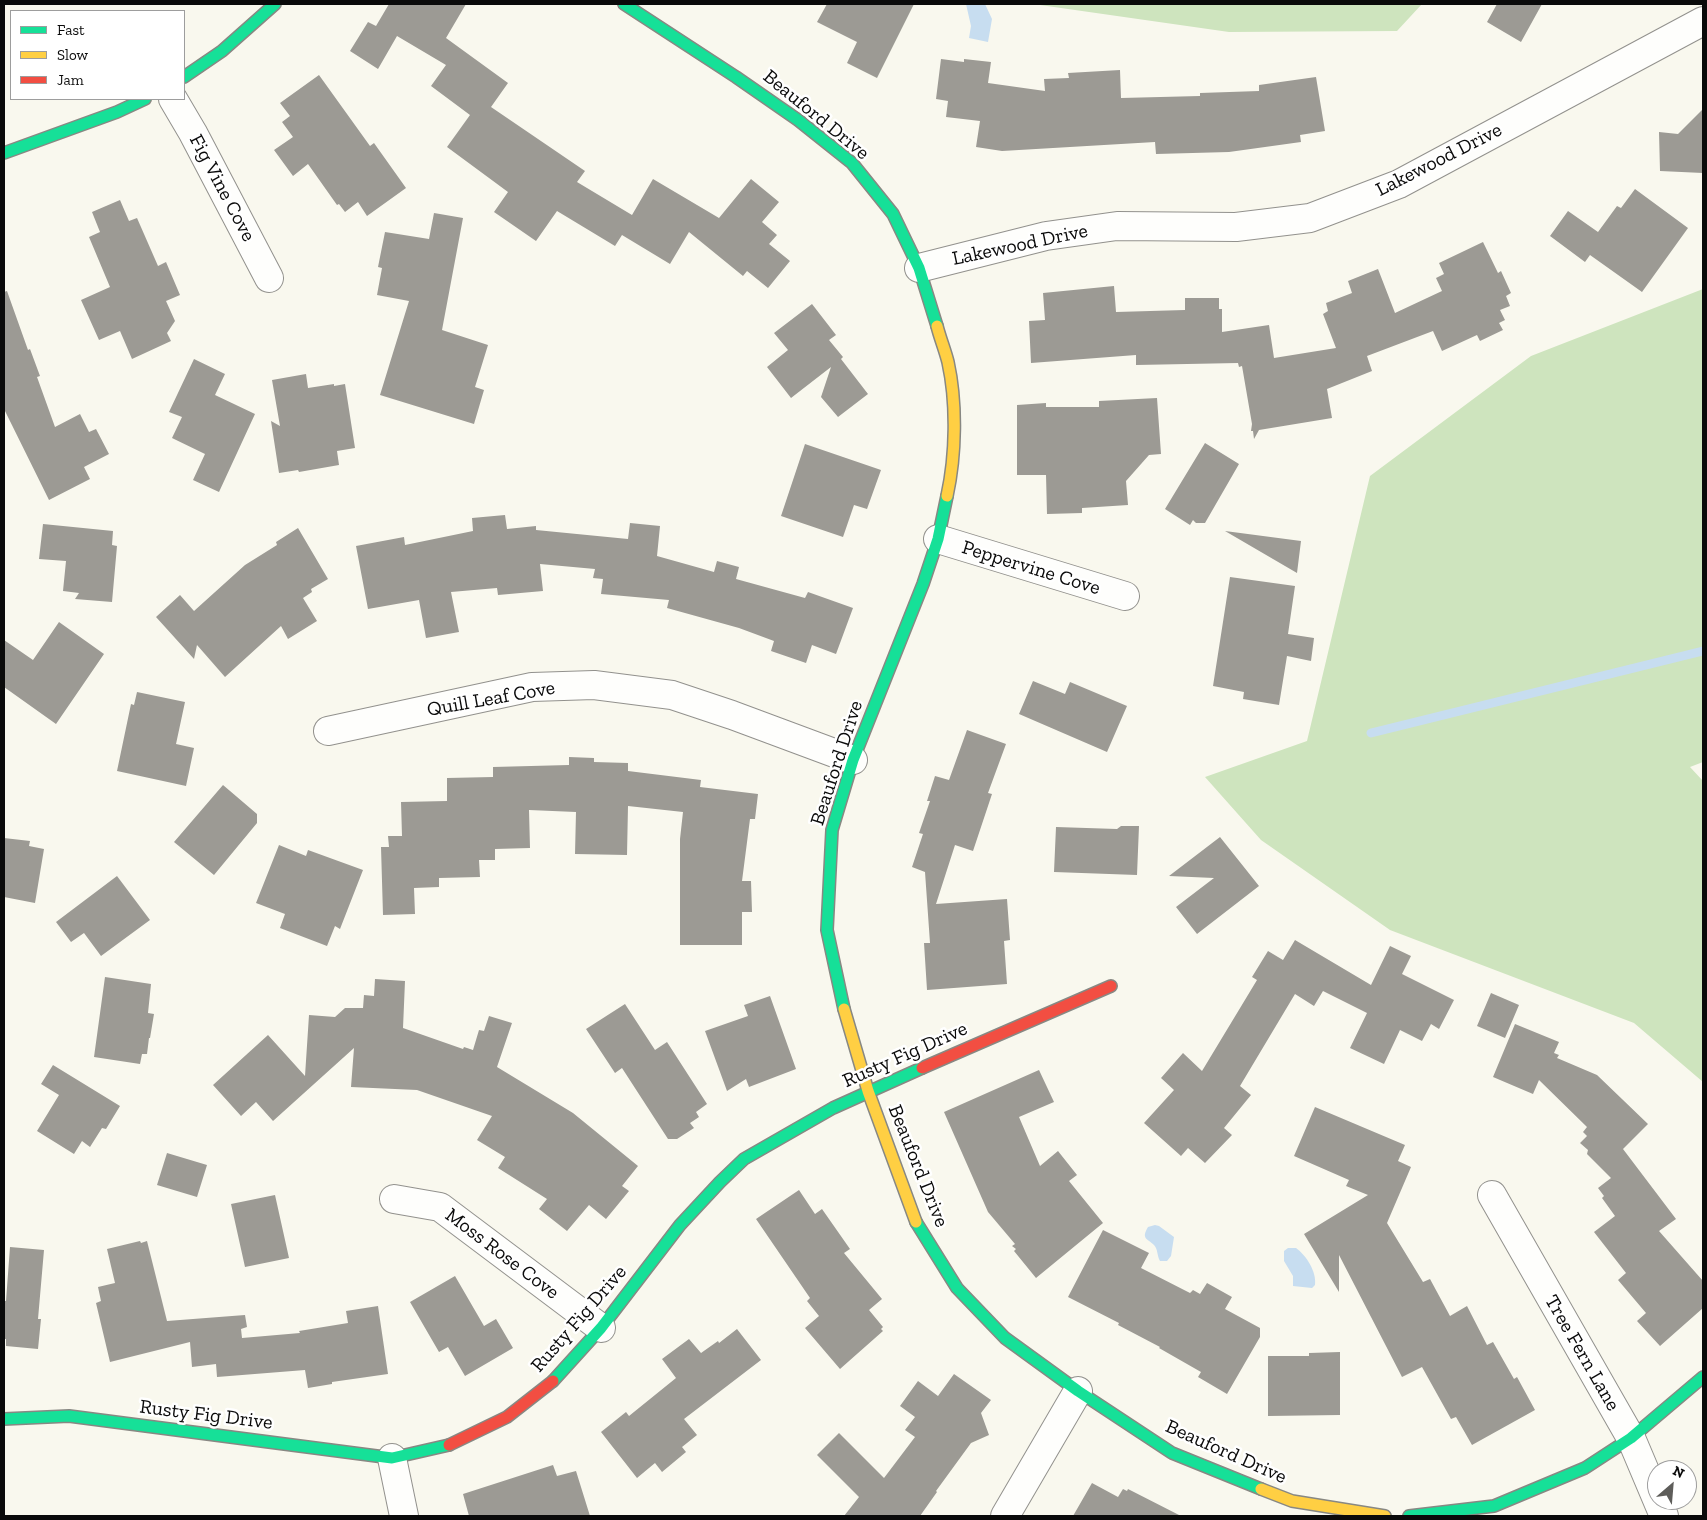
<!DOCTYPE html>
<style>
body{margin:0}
#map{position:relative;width:1707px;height:1520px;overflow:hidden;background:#f9f8ee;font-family:"Zilla Slab",serif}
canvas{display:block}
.frame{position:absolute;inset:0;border:5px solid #0a0a0a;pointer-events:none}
.legend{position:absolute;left:10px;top:10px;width:175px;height:90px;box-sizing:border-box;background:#fff;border:1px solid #9d9d9d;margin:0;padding:6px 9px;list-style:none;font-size:15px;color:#0a0a0a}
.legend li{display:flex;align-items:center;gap:10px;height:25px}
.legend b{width:25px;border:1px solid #9d9d9d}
.north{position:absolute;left:1647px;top:1460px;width:50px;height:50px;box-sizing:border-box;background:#fff;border:1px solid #9d9d9d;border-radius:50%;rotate:27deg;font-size:14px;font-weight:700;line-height:20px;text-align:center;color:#0a0a0a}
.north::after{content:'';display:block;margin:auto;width:18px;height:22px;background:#5e5d5a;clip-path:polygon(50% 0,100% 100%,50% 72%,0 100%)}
</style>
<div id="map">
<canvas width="1707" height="1520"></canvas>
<div class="frame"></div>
<ul class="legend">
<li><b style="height:6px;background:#16e098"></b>Fast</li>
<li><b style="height:6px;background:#ffcf43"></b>Slow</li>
<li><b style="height:6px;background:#f24e42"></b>Jam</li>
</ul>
<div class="north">N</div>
</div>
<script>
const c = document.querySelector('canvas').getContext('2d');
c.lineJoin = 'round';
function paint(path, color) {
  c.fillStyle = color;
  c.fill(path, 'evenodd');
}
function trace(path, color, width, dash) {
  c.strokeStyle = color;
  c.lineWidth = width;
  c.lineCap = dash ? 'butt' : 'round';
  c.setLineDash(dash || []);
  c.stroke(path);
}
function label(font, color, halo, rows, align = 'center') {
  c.font = font + ' "Zilla Slab",serif';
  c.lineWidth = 5;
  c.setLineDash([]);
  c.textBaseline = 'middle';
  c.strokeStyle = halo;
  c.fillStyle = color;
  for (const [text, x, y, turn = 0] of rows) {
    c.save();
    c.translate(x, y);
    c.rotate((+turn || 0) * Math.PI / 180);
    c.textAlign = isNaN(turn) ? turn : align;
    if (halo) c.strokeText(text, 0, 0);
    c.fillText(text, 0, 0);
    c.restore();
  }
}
paint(new Path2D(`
 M 1033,4 L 1422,4 L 1397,31 L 1229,32 Z
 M 1703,289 L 1703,762 L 1690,767 L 1703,781 L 1703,1082 L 1634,1023 L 1390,930 L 1261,840 L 1205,777 L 1307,741 L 1370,476 L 1531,356 Z`), '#cee4be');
paint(new Path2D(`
 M 966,4 L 985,4 L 992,19 L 988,42 L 969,38 L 971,26 Z
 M 1155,1225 L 1159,1226 L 1174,1237 L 1171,1256 L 1167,1261 L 1160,1261 C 1157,1256 1158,1249 1154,1245 C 1147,1238 1141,1239 1148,1227 Z
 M 1288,1248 L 1296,1248 C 1306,1255 1317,1272 1315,1285 L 1312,1288 L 1293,1286 L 1293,1276 L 1284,1261 L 1284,1251 Z`), '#c7ddf0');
trace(new Path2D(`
 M 1371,733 L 1703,651`), '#c7ddf0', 9);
paint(new Path2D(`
 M 389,4 L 466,4 L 446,38 L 508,83 L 491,107 L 585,171 L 577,182 L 632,215 L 653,179 L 719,218 L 751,179 L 779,202 L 762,222 L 777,235 L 769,244 L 790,261 L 768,288 L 747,271 L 743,276 L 689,232 L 670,264 L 622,235 L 615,246 L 557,211 L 536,241 L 494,212 L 508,192 L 447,147 L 470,115 L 431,86 L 446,65 L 397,36 L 378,69 L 350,51 L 368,22 L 376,26 Z
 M 827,4 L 914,4 L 877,78 L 847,63 L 857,42 L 817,22 Z
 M 1497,4 L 1542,4 L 1521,42 L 1487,22 Z
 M 941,59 L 964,62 L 964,59 L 991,62 L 988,83 L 1045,91 L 1044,79 L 1069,78 L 1068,73 L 1120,70 L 1121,98 L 1200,96 L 1200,93 L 1259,91 L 1259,85 L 1316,77 L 1325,131 L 1300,135 L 1301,142 L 1229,152 L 1156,154 L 1155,142 L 1002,151 L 976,147 L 980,121 L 946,117 L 948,101 L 936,99 Z
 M 319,75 L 370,146 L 374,143 L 406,188 L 367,216 L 358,202 L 345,212 L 339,204 L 337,205 L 308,164 L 293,176 L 274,150 L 293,137 L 282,122 L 290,116 L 280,103 Z
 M 1703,109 L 1703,173 L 1660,171 L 1659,132 L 1678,134 Z
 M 1635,189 L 1688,228 L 1642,292 L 1590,255 L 1585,262 L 1550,236 L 1568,211 L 1598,232 L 1617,206 L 1621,208 Z
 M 120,200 L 129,221 L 137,218 L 158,266 L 166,262 L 180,295 L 166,301 L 175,321 L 167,333 L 171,341 L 132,359 L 120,331 L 99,340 L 81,300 L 110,287 L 89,237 L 100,232 L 92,212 Z
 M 434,213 L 463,218 L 442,330 L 488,345 L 475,387 L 484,390 L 474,424 L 380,395 L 409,301 L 377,295 L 382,268 L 378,267 L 385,232 L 429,239 Z
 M 1483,242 L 1498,273 L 1501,271 L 1511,293 L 1506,296 L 1510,306 L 1500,310 L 1505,320 L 1499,323 L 1503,330 L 1480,341 L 1477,335 L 1442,351 L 1433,331 L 1367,356 L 1372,371 L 1327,389 L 1332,418 L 1259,430 L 1254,439 L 1253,431 L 1251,431 L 1252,424 L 1242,366 L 1239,367 L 1238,363 L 1136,365 L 1136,355 L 1031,363 L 1029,321 L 1045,320 L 1043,293 L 1114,286 L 1116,312 L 1185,310 L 1185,298 L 1219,298 L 1219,309 L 1222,309 L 1222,332 L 1269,325 L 1274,358 L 1336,348 L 1323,314 L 1328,311 L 1326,303 L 1352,293 L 1348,281 L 1378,269 L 1395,313 L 1442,291 L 1436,278 L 1444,274 L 1439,263 Z
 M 7,291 L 28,350 L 30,349 L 40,376 L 37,377 L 55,427 L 80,414 L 89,432 L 96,429 L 109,454 L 84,467 L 90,479 L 49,500 L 4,409 L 4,292 Z
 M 812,304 L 836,335 L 829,340 L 843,357 L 841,359 L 868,394 L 838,417 L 821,397 L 831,367 L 791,398 L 767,367 L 788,350 L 774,333 Z
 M 194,359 L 225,374 L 215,395 L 255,414 L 219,492 L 193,480 L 205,454 L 172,438 L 182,417 L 169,412 Z
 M 306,374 L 308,388 L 334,384 L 334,386 L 345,384 L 355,448 L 337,451 L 339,465 L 299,472 L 298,470 L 279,473 L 271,421 L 280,426 L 272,380 Z
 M 1157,398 L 1161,454 L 1149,455 L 1126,481 L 1128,505 L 1082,508 L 1082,513 L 1047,514 L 1046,475 L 1017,475 L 1017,405 L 1046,403 L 1046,407 L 1099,407 L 1099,401 Z
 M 1205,443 L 1239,464 L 1205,523 L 1196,523 L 1193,520 L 1190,525 L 1165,509 Z
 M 805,444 L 881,470 L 867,509 L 854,505 L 843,537 L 781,516 Z
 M 505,515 L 507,529 L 536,526 L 536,530 L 628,539 L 630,523 L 660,526 L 657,556 L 714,572 L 717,561 L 739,567 L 736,579 L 805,598 L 808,592 L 853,608 L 836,654 L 812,645 L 806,663 L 771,651 L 774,641 L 739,628 L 667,608 L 669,600 L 601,594 L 603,579 L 593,578 L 595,569 L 540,564 L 543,591 L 498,595 L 497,588 L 451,592 L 459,632 L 426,638 L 419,600 L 368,609 L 356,546 L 404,537 L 405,545 L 473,531 L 472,518 Z
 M 43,524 L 113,531 L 112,545 L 117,546 L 112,602 L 75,599 L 79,593 L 63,591 L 66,561 L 39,559 Z
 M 298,528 L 328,579 L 311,589 L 312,592 L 303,598 L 317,621 L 288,639 L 281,626 L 225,677 L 197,645 L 194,659 L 156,617 L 180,595 L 194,611 L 245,565 L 277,545 L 276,542 Z
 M 1225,531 L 1301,541 L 1297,573 Z
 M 1230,577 L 1295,586 L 1288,634 L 1314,638 L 1311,661 L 1287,656 L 1279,705 L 1243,699 L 1244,692 L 1213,686 Z
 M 59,622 L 104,654 L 56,724 L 4,687 L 4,640 L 33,660 Z
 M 1033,681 L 1065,694 L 1070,682 L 1127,706 L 1107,752 L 1019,714 Z
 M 137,692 L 185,702 L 176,744 L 194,748 L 186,786 L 117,771 L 131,704 L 134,705 Z
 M 967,730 L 1006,744 L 988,793 L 992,794 L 973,851 L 955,845 L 936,904 L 1007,899 L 1010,940 L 1004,941 L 1007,984 L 927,990 L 924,943 L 930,943 L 925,872 L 912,867 L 923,834 L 919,833 L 930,801 L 927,801 L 935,776 L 949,780 Z
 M 569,757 L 594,758 L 594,762 L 628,763 L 628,771 L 701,780 L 700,787 L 758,794 L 755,819 L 750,819 L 742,881 L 751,881 L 752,912 L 742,912 L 742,945 L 680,945 L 680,839 L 683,812 L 628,806 L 627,855 L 575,854 L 576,812 L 529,810 L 530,848 L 495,849 L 495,860 L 479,860 L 480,877 L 439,878 L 439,887 L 414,888 L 415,914 L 383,915 L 381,847 L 389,847 L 388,836 L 402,836 L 401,802 L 447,801 L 447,778 L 493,777 L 493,767 L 569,765 Z
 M 223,785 L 257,814 L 257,823 L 214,875 L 174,842 Z
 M 1121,826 L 1139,826 L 1137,875 L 1054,872 L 1056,827 L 1117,829 Z
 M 1220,837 L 1259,886 L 1197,934 L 1176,907 L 1214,878 L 1169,876 Z
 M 4,838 L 30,841 L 29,846 L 44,849 L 35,903 L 4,897 Z
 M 279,845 L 306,856 L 308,850 L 363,870 L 340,929 L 335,926 L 327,946 L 280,928 L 285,914 L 256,903 Z
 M 117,876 L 150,920 L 101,956 L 84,933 L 71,942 L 56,922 Z
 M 1295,940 L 1371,985 L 1390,946 L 1411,956 L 1402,974 L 1454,1000 L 1439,1029 L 1431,1024 L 1422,1041 L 1400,1030 L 1384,1064 L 1350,1048 L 1367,1013 L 1323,991 L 1314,1006 L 1295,994 L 1240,1086 L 1251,1095 L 1224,1128 L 1232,1135 L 1205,1163 L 1188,1148 L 1181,1156 L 1144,1123 L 1174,1090 L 1161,1078 L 1183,1053 L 1202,1071 L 1257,980 L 1252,977 L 1268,951 L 1283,960 Z
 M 105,977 L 151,984 L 148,1013 L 154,1014 L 150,1038 L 149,1038 L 147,1054 L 142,1054 L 140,1064 L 94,1057 Z
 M 375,979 L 405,981 L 403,1028 L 463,1049 L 464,1047 L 473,1050 L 479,1030 L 484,1031 L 489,1016 L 512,1023 L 497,1067 L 573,1113 L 638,1166 L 622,1186 L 629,1191 L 606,1219 L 589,1205 L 567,1231 L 539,1209 L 547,1199 L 498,1168 L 505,1157 L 477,1140 L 492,1116 L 417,1090 L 351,1087 L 354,1048 L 273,1121 L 256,1102 L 241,1116 L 213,1085 L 268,1035 L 305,1076 L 309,1015 L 335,1017 L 345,1008 L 363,1008 L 364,995 L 374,996 Z
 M 1491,993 L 1519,1005 L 1505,1038 L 1477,1026 Z
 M 770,996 L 796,1069 L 749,1087 L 746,1079 L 727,1091 L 705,1031 L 748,1016 L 744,1005 Z
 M 625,1004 L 655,1050 L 667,1042 L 707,1104 L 696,1112 L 699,1117 L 690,1123 L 694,1128 L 677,1139 L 668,1139 L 622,1068 L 615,1073 L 586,1029 Z
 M 1515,1024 L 1559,1042 L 1554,1053 L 1559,1055 L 1557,1058 L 1597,1075 L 1648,1124 L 1623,1149 L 1676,1219 L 1659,1231 L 1703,1281 L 1703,1308 L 1660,1346 L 1637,1321 L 1646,1313 L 1618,1280 L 1626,1273 L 1594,1232 L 1615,1216 L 1602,1198 L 1604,1196 L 1598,1188 L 1611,1178 L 1587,1154 L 1588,1150 L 1580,1143 L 1587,1136 L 1583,1132 L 1587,1127 L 1539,1080 L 1533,1094 L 1493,1077 Z
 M 53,1065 L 120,1106 L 106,1129 L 102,1128 L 90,1147 L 82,1141 L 74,1154 L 37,1131 L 59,1095 L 41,1084 Z
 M 1039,1070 L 1054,1102 L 1019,1117 L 1040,1166 L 1058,1151 L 1077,1175 L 1069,1181 L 1103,1223 L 1036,1278 L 1014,1251 L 1016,1249 L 1012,1246 L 1015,1244 L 988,1212 L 944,1112 Z
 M 1315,1107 L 1405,1145 L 1398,1161 L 1411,1167 L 1387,1223 L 1423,1282 L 1430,1279 L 1450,1316 L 1467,1306 L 1487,1345 L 1493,1342 L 1514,1379 L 1517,1377 L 1535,1410 L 1472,1445 L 1456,1417 L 1451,1419 L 1422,1367 L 1402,1377 L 1339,1255 L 1339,1292 L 1304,1234 L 1368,1195 L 1346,1186 L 1349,1180 L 1294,1156 Z
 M 167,1153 L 207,1165 L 197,1197 L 157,1185 Z
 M 799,1190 L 815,1214 L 822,1209 L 850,1249 L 844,1253 L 882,1299 L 869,1310 L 883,1327 L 881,1329 L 883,1331 L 840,1369 L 805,1328 L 819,1316 L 807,1301 L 810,1298 L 756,1219 Z
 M 275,1195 L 289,1258 L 245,1267 L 231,1204 Z
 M 1103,1230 L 1149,1253 L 1141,1268 L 1190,1293 L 1193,1290 L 1200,1294 L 1207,1283 L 1232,1297 L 1225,1309 L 1260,1328 L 1260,1337 L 1227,1394 L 1198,1377 L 1201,1372 L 1159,1348 L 1160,1347 L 1118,1325 L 1119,1323 L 1068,1297 Z
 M 140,1241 L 141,1243 L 147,1241 L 167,1321 L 245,1315 L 247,1327 L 241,1329 L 242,1338 L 300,1333 L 299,1331 L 348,1323 L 346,1311 L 378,1306 L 388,1374 L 332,1382 L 332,1384 L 308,1388 L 305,1370 L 217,1377 L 216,1364 L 192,1367 L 190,1342 L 110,1362 L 96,1303 L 101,1301 L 98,1287 L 115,1283 L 107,1249 Z
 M 10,1247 L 44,1250 L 38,1319 L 41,1319 L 38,1349 L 6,1346 L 6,1339 L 4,1339 L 4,1301 L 6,1301 Z
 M 455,1276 L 484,1326 L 496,1319 L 513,1348 L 465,1376 L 448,1347 L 439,1352 L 410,1302 Z
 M 737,1329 L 761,1360 L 684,1419 L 697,1435 L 682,1447 L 686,1452 L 662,1472 L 655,1463 L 637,1478 L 601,1432 L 626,1412 L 629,1416 L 676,1378 L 662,1359 L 689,1339 L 701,1353 L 718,1341 L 719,1343 Z
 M 1340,1352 L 1340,1415 L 1268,1416 L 1268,1356 L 1309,1356 L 1309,1353 Z
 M 954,1374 L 991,1400 L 981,1413 L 989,1435 L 971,1443 L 936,1491 L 937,1492 L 920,1516 L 844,1516 L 859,1497 L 817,1455 L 839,1433 L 884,1478 L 915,1437 L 905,1430 L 915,1417 L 900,1406 L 918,1381 L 938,1396 Z
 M 553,1465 L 557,1476 L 576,1471 L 590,1516 L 469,1516 L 463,1494 Z
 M 1092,1483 L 1118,1497 L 1123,1489 L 1127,1491 L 1128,1489 L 1181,1516 L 1073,1516 Z`), '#9c9a94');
const street = new Path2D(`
 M 173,99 L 193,133 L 269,278
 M 919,268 L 1046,236 L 1117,226 L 1236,227 L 1310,218 L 1399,184 L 1703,21
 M 938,539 L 1125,596
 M 328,731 L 532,687 L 594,685 L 672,695 L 732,715 L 853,760
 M 1492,1195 L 1631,1438 L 1664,1516
 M 394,1199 L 440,1207 L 601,1328
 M 392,1458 L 404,1516
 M 1005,1516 L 1078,1391`);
const fast = new Path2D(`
 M 624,4 L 736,77 L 798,120 L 852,163 L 893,214 L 919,268 L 937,326
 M 184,77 L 222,51 L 275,4
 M 4,153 L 117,112 L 145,99
 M 844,1009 L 827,930 L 832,830 L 853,760 L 923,584 L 938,539 L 947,496
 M 916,1222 L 957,1288 L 1005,1338 L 1078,1391 L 1172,1453 L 1261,1489
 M 553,1381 L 601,1328 L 680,1225 L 720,1182 L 744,1159 L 833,1108 L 922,1068
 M 4,1419 L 69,1416 L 392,1458 L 449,1445
 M 1409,1516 L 1494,1506 L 1585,1468 L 1631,1438 L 1703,1377`);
const slow = new Path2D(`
 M 937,326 C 940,338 945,350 948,362 C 957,403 956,455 947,496
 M 844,1009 L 868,1091 L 916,1222
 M 1261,1489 L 1292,1501 L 1385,1516`);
const jam = new Path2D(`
 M 922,1068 L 1111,986
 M 449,1445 L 507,1417 L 553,1381`);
trace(street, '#92918d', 30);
trace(fast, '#888883', 14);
trace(slow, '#888883', 14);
trace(jam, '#888883', 14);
trace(street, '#fefefc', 28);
trace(fast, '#16e098', 11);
trace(slow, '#ffcf43', 11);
trace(jam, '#f24e42', 11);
label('20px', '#0a0a0a', '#fff', [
 ["Beauford Drive",816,115,39],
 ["Lakewood Drive",1439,160,-27],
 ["Fig Vine Cove",222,188,62],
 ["Lakewood Drive",1020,245,-12],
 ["Peppervine Cove",1031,568,17],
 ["Quill Leaf Cove",491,699,-10],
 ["Beauford Drive",837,763,-72],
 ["Rusty Fig Drive",905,1055,-24],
 ["Beauford Drive",918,1166,68],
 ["Moss Rose Cove",502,1254,37],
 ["Rusty Fig Drive",579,1319,-49],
 ["Tree Fern Lane",1582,1353,60],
 ["Rusty Fig Drive",206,1415,7],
 ["Beauford Drive",1226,1452,24]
]);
</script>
